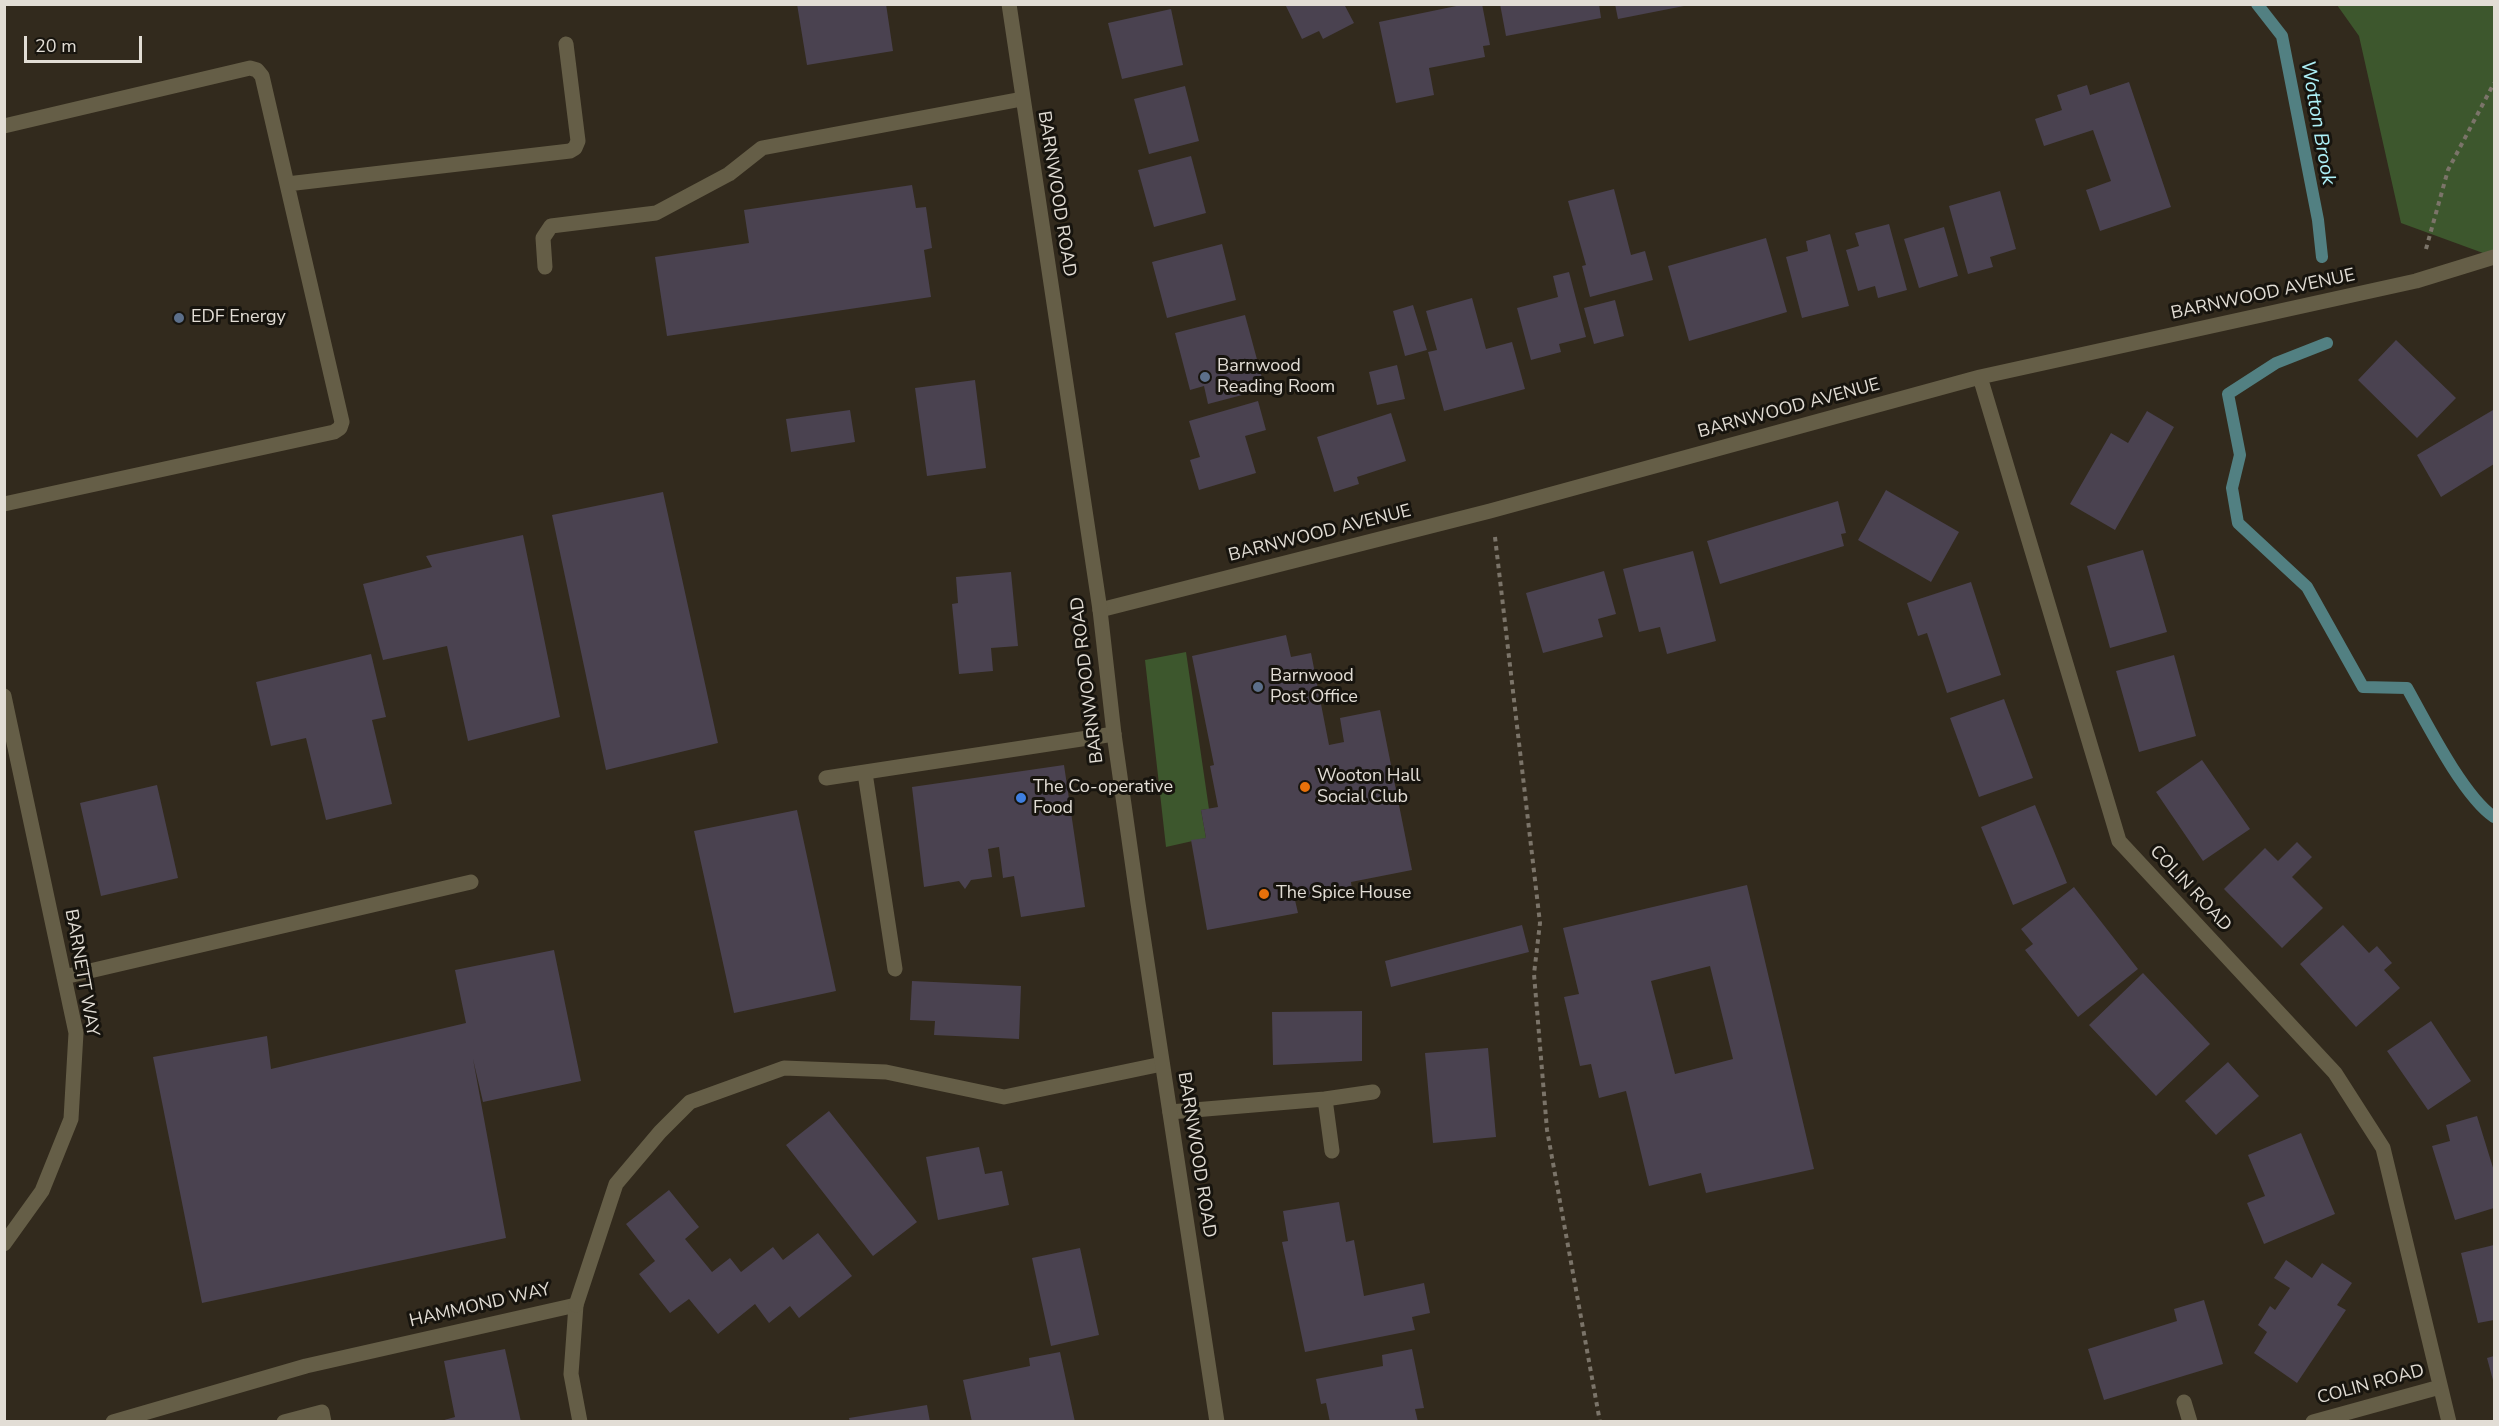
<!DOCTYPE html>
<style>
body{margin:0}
#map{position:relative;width:2499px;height:1426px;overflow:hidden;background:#322a1d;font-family:"Nunito Sans",sans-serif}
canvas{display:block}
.frame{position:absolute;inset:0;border:6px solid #e2ddd5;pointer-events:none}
.scale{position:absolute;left:24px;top:36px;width:118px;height:27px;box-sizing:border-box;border:3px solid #e2ddd5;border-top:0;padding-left:8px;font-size:18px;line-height:21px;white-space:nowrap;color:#e2ddd5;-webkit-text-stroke:4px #17140e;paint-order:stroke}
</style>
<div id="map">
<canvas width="2499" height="1426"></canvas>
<div class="frame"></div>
<div class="scale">20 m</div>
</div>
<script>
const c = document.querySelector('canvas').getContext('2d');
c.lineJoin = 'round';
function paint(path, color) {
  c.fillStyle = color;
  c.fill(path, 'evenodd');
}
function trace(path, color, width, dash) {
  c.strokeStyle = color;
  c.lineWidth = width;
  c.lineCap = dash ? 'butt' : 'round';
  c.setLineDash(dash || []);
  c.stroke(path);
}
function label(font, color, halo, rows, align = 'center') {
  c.font = font + ' "Nunito Sans",sans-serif';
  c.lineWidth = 6;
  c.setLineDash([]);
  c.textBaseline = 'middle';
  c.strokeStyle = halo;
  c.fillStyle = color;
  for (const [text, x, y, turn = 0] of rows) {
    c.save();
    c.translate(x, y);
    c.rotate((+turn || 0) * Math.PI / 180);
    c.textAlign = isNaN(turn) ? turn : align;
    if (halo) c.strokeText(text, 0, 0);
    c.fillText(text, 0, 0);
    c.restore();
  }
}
paint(new Path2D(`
 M 2337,5 L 2494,5 L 2494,257 L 2401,223 L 2359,36 Z
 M 1186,652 L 1209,809 L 1201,810 L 1206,838 L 1166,847 L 1145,660 Z`), '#3d572d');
trace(new Path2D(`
 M 2257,4 L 2282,36 L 2318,220 L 2322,257
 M 2327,343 L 2276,363 L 2228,394 L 2240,455 L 2232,488 L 2238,523 L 2307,587 L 2363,687 L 2407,688 C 2426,722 2463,796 2494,817`), '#528082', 12);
paint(new Path2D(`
 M 797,4 L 886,4 L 893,51 L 807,65 Z
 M 1285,4 L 1344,4 L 1354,23 L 1323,39 L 1319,31 L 1302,39 Z
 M 1466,4 L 1482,4 L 1490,45 L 1483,46 L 1485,57 L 1429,68 L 1434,95 L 1396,103 L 1379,22 Z
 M 1500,4 L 1599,4 L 1601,18 L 1506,36 Z
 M 1615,4 L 1684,4 L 1684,6 L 1618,19 Z
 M 1171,9 L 1183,65 L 1122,79 L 1108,23 Z
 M 2129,82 L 2171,207 L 2100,231 L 2086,190 L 2111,181 L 2093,130 L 2044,146 L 2035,119 L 2062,110 L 2057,95 L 2087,85 L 2090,95 Z
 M 1185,86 L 1199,141 L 1149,154 L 1134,99 Z
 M 1191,156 L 1206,213 L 1154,227 L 1138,170 Z
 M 912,185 L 916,208 L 926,207 L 932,248 L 924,250 L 931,297 L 667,336 L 655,257 L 749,243 L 744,210 Z
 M 1614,189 L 1631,255 L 1645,251 L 1653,280 L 1590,297 L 1582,266 L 1586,265 L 1568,201 Z
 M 2000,191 L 2016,249 L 1990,257 L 1993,267 L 1968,274 L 1949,206 Z
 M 1889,224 L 1907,290 L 1878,298 L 1875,286 L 1858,291 L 1846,250 L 1859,246 L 1855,233 Z
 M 1944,227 L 1958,276 L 1919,288 L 1904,239 Z
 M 1830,234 L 1849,306 L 1802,318 L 1786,257 L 1808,251 L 1806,241 Z
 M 1766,238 L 1787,312 L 1689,341 L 1668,266 Z
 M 1222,244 L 1236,300 L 1167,318 L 1152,262 Z
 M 1569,272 L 1586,337 L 1559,344 L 1561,352 L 1531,360 L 1517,308 L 1558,297 L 1553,276 Z
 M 1472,298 L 1486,349 L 1512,342 L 1525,389 L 1444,411 L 1428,352 L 1437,350 L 1426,311 Z
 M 1615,300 L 1624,336 L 1594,344 L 1584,308 Z
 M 1413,305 L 1427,350 L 1405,356 L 1393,311 Z
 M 1245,315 L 1265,389 L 1208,404 L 1204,386 L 1190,390 L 1175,333 Z
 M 2396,340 L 2456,398 L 2417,438 L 2358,380 Z
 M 1397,365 L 1405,399 L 1377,405 L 1369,372 Z
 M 975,380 L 986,468 L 927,476 L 915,388 Z
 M 1258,401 L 1266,430 L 1245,436 L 1256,473 L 1199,490 L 1190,460 L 1200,457 L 1189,421 Z
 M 850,410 L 855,442 L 791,452 L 786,419 Z
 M 2493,410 L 2494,464 L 2441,497 L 2417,455 Z
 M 2147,411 L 2174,427 L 2115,530 L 2070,504 L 2111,433 L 2128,443 Z
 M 1391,413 L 1406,461 L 1357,477 L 1359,484 L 1334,492 L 1317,437 Z
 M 1886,490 L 1959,532 L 1931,582 L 1858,540 Z
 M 663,492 L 718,743 L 606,770 L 552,515 Z
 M 1838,501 L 1846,533 L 1841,534 L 1844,546 L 1720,584 L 1707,541 Z
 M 523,535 L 560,717 L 468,741 L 447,646 L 383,660 L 363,584 L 432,567 L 426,556 Z
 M 2143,550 L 2167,632 L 2110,648 L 2087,566 Z
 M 1693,551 L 1716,641 L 1667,654 L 1660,627 L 1639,632 L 1623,569 Z
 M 1604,571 L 1616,614 L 1598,619 L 1603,637 L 1543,653 L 1526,593 Z
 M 1011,572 L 1018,646 L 991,648 L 993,671 L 959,674 L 952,604 L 958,603 L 956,577 Z
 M 1971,582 L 2001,675 L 1947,693 L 1927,633 L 1918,636 L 1907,603 Z
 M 1286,635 L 1291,657 L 1311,653 L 1329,745 L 1344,742 L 1340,718 L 1380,710 L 1412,870 L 1351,882 L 1352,889 L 1295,900 L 1298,913 L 1207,930 L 1191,840 L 1206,838 L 1201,810 L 1218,807 L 1210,766 L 1214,765 L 1192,656 Z
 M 371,654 L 386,717 L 372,720 L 392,804 L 326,820 L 306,738 L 271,746 L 256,682 Z
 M 2174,655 L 2196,736 L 2139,752 L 2116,671 Z
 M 2004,699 L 2033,778 L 1979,797 L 1950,718 Z
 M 2202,760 L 2250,829 L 2203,861 L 2156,792 Z
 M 1064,765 L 1085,907 L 1021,917 L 1014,876 L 1003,878 L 999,847 L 988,849 L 992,877 L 971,880 L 965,889 L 959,881 L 924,887 L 912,787 Z
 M 157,785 L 178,878 L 101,896 L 80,803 Z
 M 2035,805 L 2067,883 L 2013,905 L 1981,827 Z
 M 797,810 L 836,991 L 734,1013 L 694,831 Z
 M 2297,842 L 2312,857 L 2292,877 L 2323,908 L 2282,948 L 2224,889 L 2265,848 L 2278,861 Z
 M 1747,885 L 1814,1169 L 1706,1193 L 1701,1173 L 1649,1186 L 1626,1091 L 1599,1098 L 1591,1064 L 1580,1066 L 1564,997 L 1579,994 L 1563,928 ZM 1710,966 L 1733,1059 L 1675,1074 L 1651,981 Z
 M 2074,887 L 2138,969 L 2078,1017 L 2025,950 L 2033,944 L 2021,929 Z
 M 1522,925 L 1529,952 L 1391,987 L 1385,961 Z
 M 2343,925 L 2369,953 L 2377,946 L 2392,963 L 2384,970 L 2400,988 L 2356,1027 L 2300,964 Z
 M 554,950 L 581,1081 L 483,1102 L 473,1059 L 506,1238 L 202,1303 L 153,1057 L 267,1036 L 271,1069 L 466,1023 L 455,970 Z
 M 2143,973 L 2210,1044 L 2156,1096 L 2089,1025 Z
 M 912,981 L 1021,986 L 1019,1039 L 934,1035 L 935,1021 L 910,1020 Z
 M 1362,1011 L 1362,1061 L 1273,1065 L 1272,1012 Z
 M 2431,1021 L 2471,1081 L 2428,1110 L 2387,1051 Z
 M 1488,1048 L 1496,1137 L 1433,1143 L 1425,1053 Z
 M 2228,1062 L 2259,1096 L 2216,1135 L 2185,1101 Z
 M 829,1111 L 917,1222 L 873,1256 L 786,1145 Z
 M 2477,1116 L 2494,1171 L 2494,1208 L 2455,1220 L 2432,1146 L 2450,1141 L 2446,1125 Z
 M 2301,1133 L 2335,1214 L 2264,1244 L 2247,1203 L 2265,1196 L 2248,1155 Z
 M 979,1147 L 985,1174 L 1002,1171 L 1009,1205 L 938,1220 L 926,1157 Z
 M 669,1190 L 699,1227 L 685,1239 L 712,1272 L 730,1258 L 741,1272 L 773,1247 L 783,1260 L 818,1233 L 852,1276 L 799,1318 L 790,1306 L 769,1323 L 755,1304 L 718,1334 L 689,1299 L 670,1313 L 639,1274 L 655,1261 L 626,1224 Z
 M 1339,1202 L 1346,1242 L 1354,1240 L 1364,1296 L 1424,1283 L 1430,1313 L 1412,1317 L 1415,1330 L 1305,1352 L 1282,1242 L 1288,1241 L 1283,1211 Z
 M 2494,1245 L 2494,1320 L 2478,1323 L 2461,1253 Z
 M 1080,1248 L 1099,1335 L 1051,1346 L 1032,1258 Z
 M 2286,1260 L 2312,1278 L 2322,1263 L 2352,1283 L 2337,1305 L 2346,1310 L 2297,1383 L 2254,1353 L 2267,1332 L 2258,1325 L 2270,1306 L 2275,1310 L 2290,1288 L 2274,1278 Z
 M 2204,1300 L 2223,1364 L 2104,1400 L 2088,1349 L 2177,1321 L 2174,1309 Z
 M 505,1349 L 521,1422 L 437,1422 L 455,1417 L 444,1361 Z
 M 1412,1349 L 1424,1408 L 1415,1409 L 1418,1422 L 1330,1422 L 1326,1403 L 1321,1404 L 1316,1379 L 1383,1366 L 1382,1355 Z
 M 1060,1352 L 1075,1422 L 972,1422 L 963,1380 L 1030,1366 L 1029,1358 Z
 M 2494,1356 L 2494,1384 L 2487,1358 Z
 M 927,1405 L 930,1422 L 850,1422 L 849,1418 Z`), '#4a4250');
trace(new Path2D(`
 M 2426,249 L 2448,170 L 2494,83
 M 1495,537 L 1540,923 L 1534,974 L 1547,1130 L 1600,1422`), '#7b7469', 4, [4.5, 4.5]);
trace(new Path2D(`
 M 4,126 L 250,68 L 257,70 L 262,76 L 342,422 L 340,428 L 334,432 L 4,504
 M 287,184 L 570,151 L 575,148 L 578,141 L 566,44
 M 545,267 L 543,238 L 551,226 L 656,213 L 729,174 L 762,148 L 1022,99
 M 865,773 L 895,969
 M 826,778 L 1114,734
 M 113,1422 L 306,1366 L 576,1305 L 571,1374 L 580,1422
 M 284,1422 L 322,1412 L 324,1422`), '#655e47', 15);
trace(new Path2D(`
 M 1980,377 L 2119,841 L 2335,1073 L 2383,1148 L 2449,1422
 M 1100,610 L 1490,511 L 1980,377 L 2416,281 L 2494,257
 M 4,696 L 76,1033 L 71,1119 L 42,1191 L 4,1244
 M 64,977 L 471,882
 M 1325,1099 L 1373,1092
 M 1170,1112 L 1325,1099 L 1332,1151
 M 576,1305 L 616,1184 L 660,1132 L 690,1102 L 784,1068 L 886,1072 L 1004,1097 L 1162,1064
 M 2184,1402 L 2190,1422
 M 2313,1422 L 2440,1387`), '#655e47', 15);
trace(new Path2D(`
 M 1009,4 L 1100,610 L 1114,734 L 1138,903 L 1217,1422`), '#655e47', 15);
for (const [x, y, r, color] of [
 [179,318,6,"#5c6f8a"],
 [1205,377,6,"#5c6f8a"],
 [1258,687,6,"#5c6f8a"],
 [1305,787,6,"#e8710a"],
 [1021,798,6,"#3f7fe0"],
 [1264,894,6,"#e8710a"]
]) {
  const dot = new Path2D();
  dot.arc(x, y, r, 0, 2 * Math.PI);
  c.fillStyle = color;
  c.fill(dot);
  trace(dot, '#17140e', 2);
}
label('18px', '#e2ddd5', '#17140e', [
 ["BARNWOOD ROAD",1056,194,81],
 ["BARNWOOD AVENUE",2263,295,-12],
 ["BARNWOOD AVENUE",1789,409,-15],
 ["BARNWOOD AVENUE",1320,534,-14],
 ["BARNWOOD ROAD",1088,680,-97],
 ["COLIN ROAD",2190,889,47],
 ["BARNETT WAY",81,973,80],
 ["BARNWOOD ROAD",1196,1155,81],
 ["HAMMOND WAY",480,1306,-13],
 ["COLIN ROAD",2371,1385,-15]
]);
label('18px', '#e2ddd5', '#17140e', [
 ["EDF Energy",191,318],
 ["Barnwood",1217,367],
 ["Reading Room",1217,388],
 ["Barnwood",1270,677],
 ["Post Office",1270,698],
 ["Wooton Hall",1317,777],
 ["Social Club",1317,798],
 ["The Co-operative",1033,788],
 ["Food",1033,809],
 ["The Spice House",1276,894]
], 'left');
label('italic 20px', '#aef1f8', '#17140e', [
 ["Wotton Brook",2317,123,80]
]);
</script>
